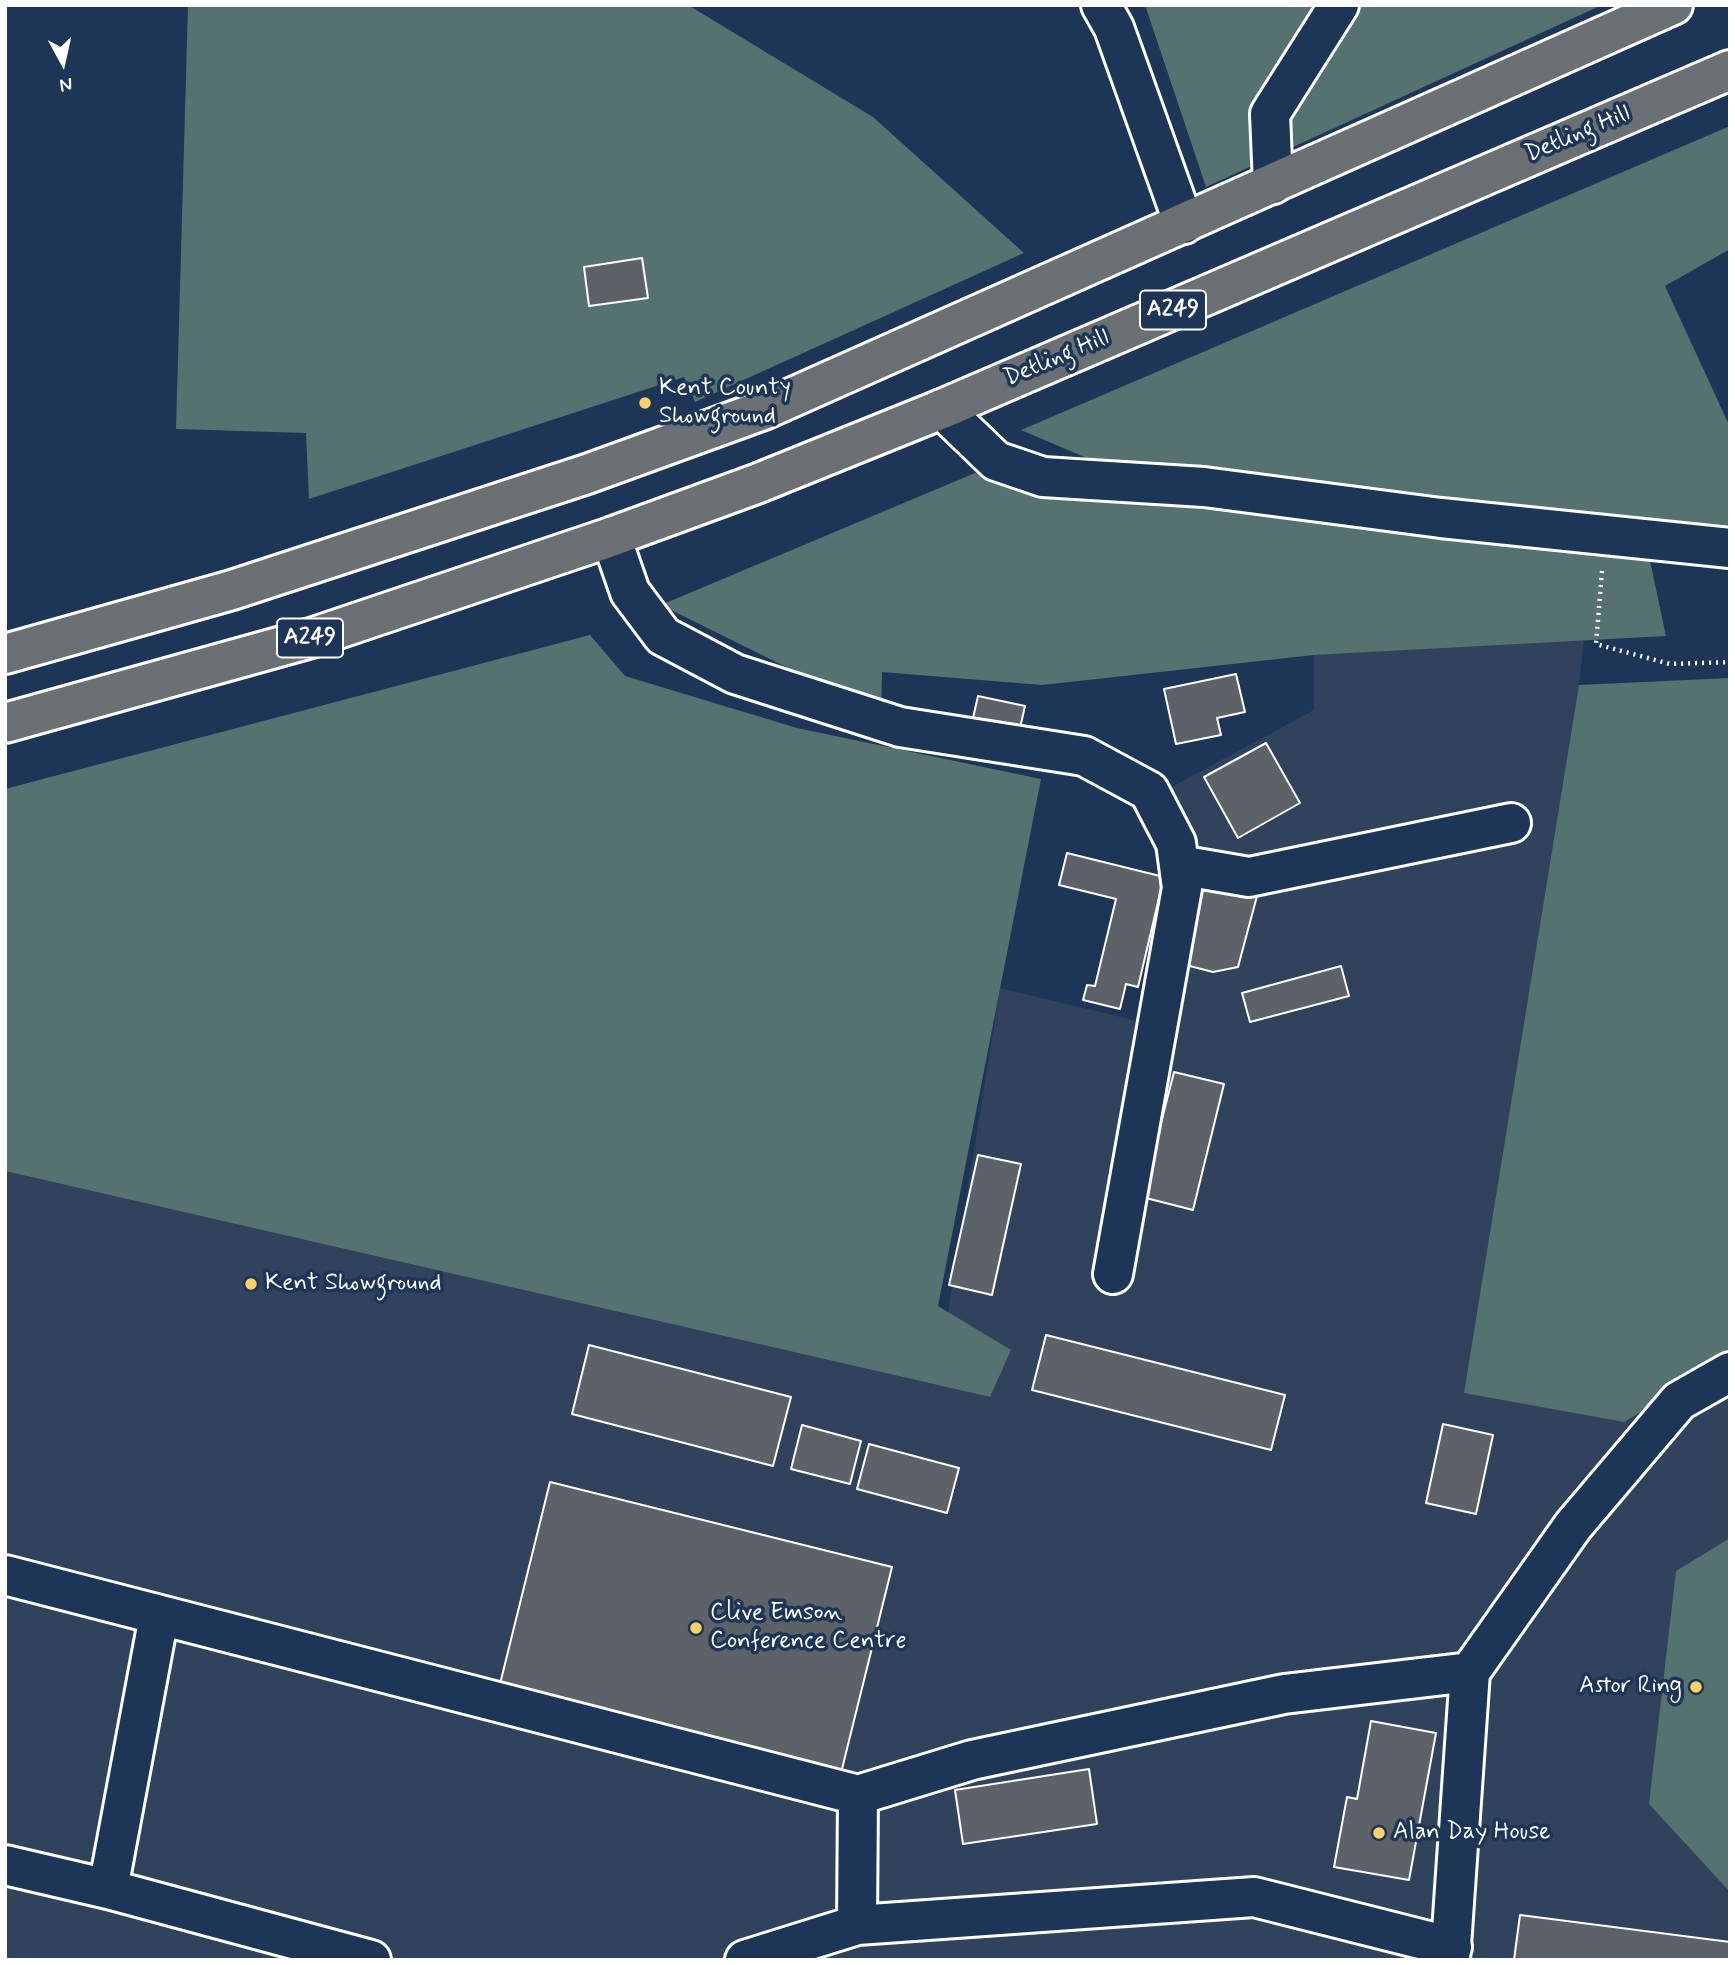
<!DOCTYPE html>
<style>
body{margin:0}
#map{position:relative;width:1735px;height:1965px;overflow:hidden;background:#1d3557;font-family:Mynerve,sans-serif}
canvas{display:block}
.frame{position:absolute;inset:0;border:7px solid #fff;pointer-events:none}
.north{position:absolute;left:28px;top:28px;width:70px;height:70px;-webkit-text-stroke:5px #1d3557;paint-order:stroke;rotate:172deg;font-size:19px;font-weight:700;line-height:28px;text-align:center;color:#fff}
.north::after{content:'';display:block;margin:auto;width:24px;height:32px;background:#fff;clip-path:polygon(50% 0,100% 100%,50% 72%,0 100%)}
</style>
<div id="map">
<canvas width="1735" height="1965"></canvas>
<div class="frame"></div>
<div class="north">N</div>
</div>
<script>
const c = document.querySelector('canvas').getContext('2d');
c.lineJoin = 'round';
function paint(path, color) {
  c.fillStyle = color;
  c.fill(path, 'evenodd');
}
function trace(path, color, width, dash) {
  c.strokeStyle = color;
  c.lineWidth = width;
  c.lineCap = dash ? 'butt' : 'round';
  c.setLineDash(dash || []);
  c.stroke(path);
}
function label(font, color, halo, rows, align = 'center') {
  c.font = font + ' Mynerve,sans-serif';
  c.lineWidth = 7;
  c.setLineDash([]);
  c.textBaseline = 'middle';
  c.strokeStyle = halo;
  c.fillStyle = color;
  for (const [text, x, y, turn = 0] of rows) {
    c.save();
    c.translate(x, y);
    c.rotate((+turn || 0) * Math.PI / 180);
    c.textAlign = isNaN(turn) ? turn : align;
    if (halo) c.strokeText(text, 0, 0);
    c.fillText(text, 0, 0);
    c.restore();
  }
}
paint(new Path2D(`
 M 1584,639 L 1579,685 L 1730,688 L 1730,1960 L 5,1960 L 5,1171 L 990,1397 L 1010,1350 L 948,1313 L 1000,988 L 1142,1022 L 1168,882 L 1166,790 L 1314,710 L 1314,655 Z`), '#30425c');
paint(new Path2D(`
 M 188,5 L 688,5 L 873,117 L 1024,253 L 695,402 L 684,377 L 309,499 L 306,433 L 176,429 ZM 642,259 L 647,298 L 590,306 L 584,267 Z
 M 1145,5 L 1602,5 L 1206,187 Z
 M 1730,126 L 1730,249 L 1665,286 L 1730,427 L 1730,539 L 1089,459 L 1021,430 Z
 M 975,473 L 1021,490 L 1425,531 L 1650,561 L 1666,636 L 1314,655 L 1042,685 L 882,672 L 881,714 L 661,605 Z
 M 590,635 L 625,676 L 797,728 L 1041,779 L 938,1306 L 1011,1350 L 990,1397 L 5,1171 L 5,789 Z
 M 1730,678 L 1730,1359 L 1624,1422 L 1464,1393 L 1579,685 Z
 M 1730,1538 L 1730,1892 L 1649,1804 L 1676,1571 Z`), '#557270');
const building = new Path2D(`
 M 642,258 L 648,298 L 589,306 L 584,267 Z
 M 1236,674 L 1245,712 L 1217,718 L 1221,735 L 1176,744 L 1164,689 Z
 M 978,696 L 1025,706 L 1020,728 L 973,718 Z
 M 1266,743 L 1300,803 L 1238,838 L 1204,777 Z
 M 1067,853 L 1164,877 L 1138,987 L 1126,984 L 1120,1009 L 1083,1000 L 1087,985 L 1095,986 L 1116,899 L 1059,885 Z
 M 1203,883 L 1257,896 L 1238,967 L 1213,972 L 1182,964 Z
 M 1341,966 L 1349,996 L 1250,1022 L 1242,993 Z
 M 1174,1072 L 1224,1084 L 1193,1210 L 1142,1197 Z
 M 978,1155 L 1021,1164 L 992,1295 L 949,1285 Z
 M 1046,1335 L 1285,1395 L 1271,1450 L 1032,1390 Z
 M 589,1345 L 791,1397 L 773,1466 L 572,1414 Z
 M 1443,1424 L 1493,1435 L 1476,1514 L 1426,1503 Z
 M 802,1425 L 861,1441 L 850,1484 L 791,1469 Z
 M 869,1444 L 959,1468 L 947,1513 L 857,1489 Z
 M 550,1482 L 892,1567 L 841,1773 L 499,1688 Z
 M 1371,1721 L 1436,1733 L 1409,1880 L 1334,1867 L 1347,1797 L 1357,1799 Z
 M 1089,1769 L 1097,1824 L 963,1844 L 955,1790 Z
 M 1520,1915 L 1730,1942 L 1730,1960 L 1514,1960 Z`);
paint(building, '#5c6268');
trace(building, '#fff', 2);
const minor = new Path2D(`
 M 1101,5 L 1114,28 L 1184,224
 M 1273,184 L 1270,114 L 1339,5
 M 942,409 L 996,461 L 1043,477 L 1204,487 L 1441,518 L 1730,548
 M 611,537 L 630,592 L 663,636 L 735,674 L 900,727 L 1084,756 L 1149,791 L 1176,843 L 1182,888 L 1113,1274
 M 1179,865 L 1249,877 L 1511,823
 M 5,1575 L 858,1795 L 972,1760 L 1284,1694 L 1470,1672
 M 5,1865 L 108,1889 L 371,1960
 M 108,1889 L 159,1616
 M 857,1925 L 1254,1897 L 1452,1947
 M 745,1960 L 857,1925 L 858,1795
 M 1450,1960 L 1470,1672 L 1573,1526 L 1679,1401 L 1730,1372`);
const highway = new Path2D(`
 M 5,654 L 232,590 L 587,474 L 766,409 L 1673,5
 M 5,723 L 311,638 L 611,537 L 756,484 L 942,409 L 1730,70`);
trace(minor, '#fff', 44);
trace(highway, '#fff', 44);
trace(new Path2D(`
 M 1602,571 L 1596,644 L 1670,664 L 1730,662`), '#fff', 4.5, [2, 5]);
trace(minor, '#1d3557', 38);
trace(highway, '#6a7074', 38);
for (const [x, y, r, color] of [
 [645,403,7,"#ffd166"],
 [251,1284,7,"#ffd166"],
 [696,1628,7,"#ffd166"],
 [1696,1687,7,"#ffd166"],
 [1379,1833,7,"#ffd166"]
]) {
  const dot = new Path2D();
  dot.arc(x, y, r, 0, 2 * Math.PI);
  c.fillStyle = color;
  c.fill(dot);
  trace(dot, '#1d3557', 2.5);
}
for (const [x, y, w] of [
 [1173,310,66],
 [310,638,66]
]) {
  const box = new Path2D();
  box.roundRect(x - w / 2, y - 19.5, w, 39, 5);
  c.fillStyle = '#1d3557';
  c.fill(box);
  trace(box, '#fff', 2);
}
label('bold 23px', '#fff', null, [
 ["A249",1173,310],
 ["A249",310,638]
]);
label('24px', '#fff', '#1d3557', [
 ["Detling Hill",1578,135,-23],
 ["Detling Hill",1057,359,-23]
]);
label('24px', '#fff', '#1d3557', [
 ["Kent County",659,389],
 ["Showground",659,417],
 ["Kent Showground",265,1284],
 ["Clive Emson",710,1614],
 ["Conference Centre",710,1642],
 ["Astor Ring",1682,1687,"right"],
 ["Alan Day House",1393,1833]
], 'left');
</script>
